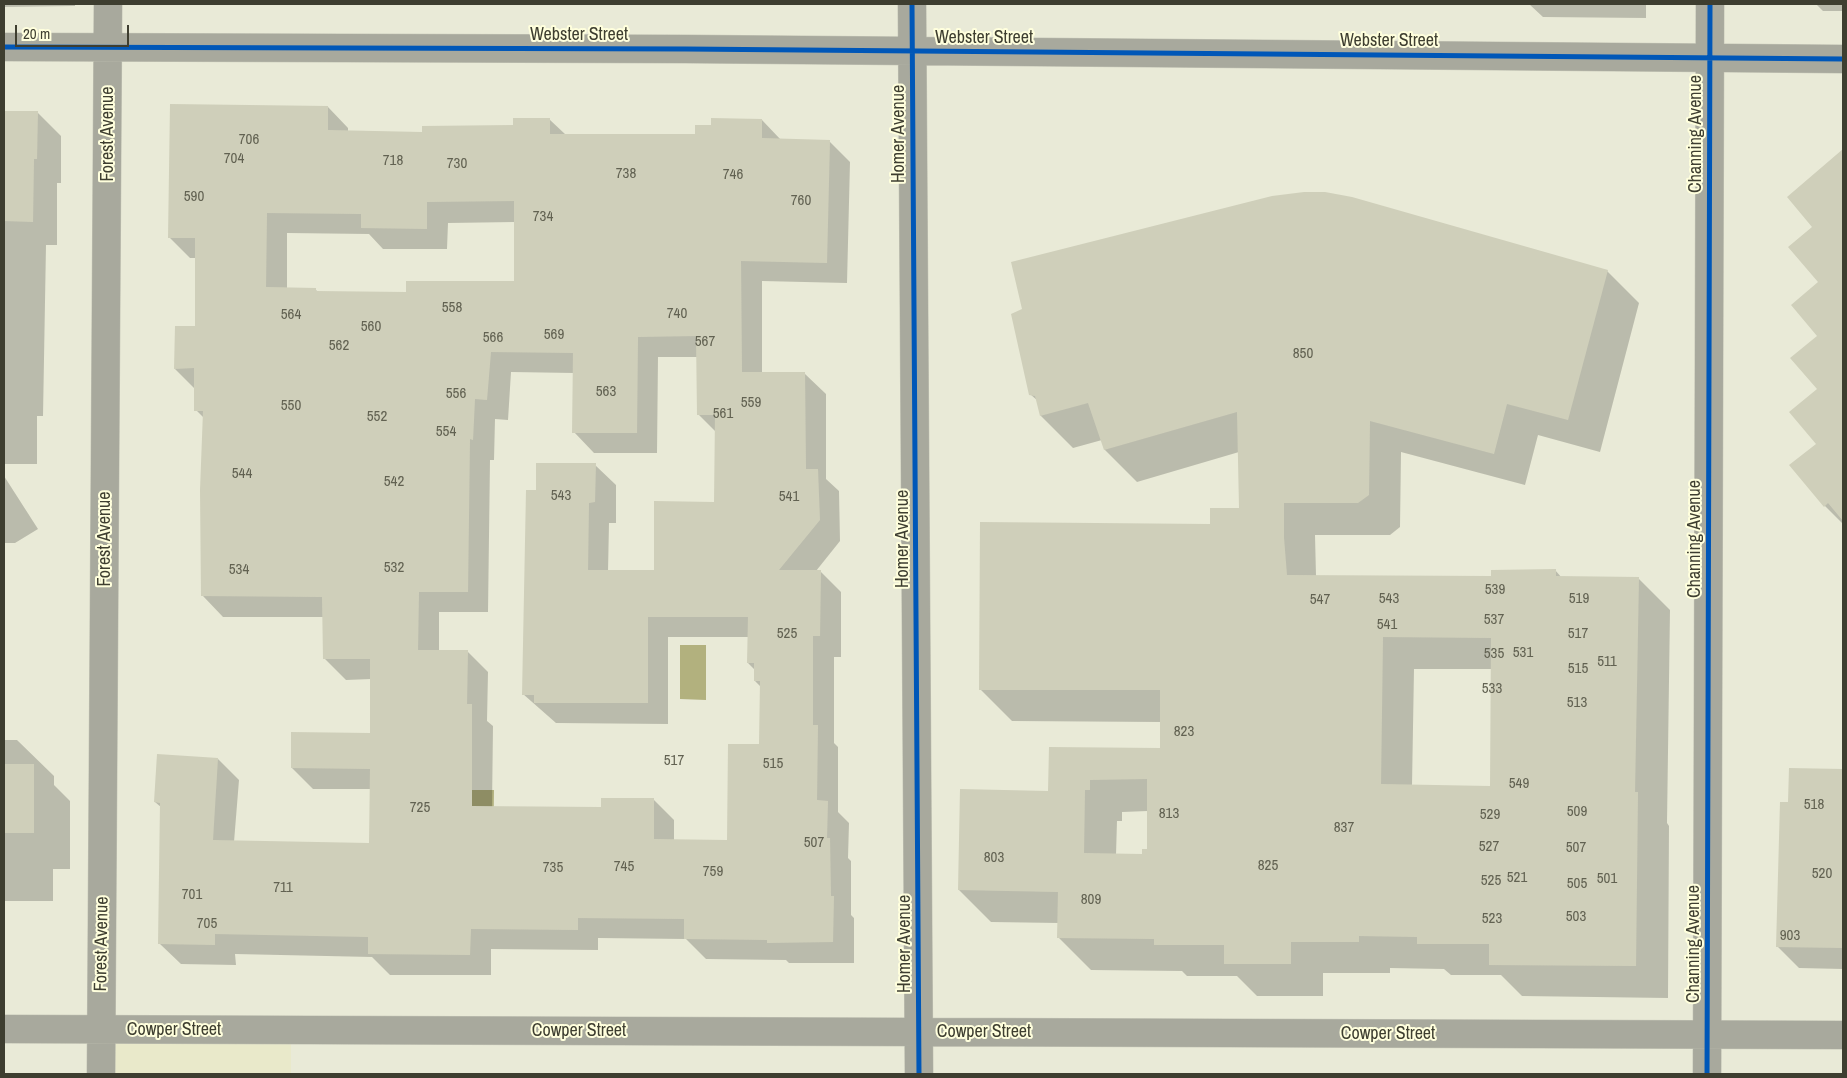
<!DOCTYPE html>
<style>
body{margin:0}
#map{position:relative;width:1847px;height:1078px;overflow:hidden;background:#e9ead7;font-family:"Archivo Narrow",sans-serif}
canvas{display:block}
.frame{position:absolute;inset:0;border:5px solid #3e3e30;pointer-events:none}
.scale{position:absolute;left:15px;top:25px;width:114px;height:22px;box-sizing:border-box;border:2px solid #3e3e30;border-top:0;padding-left:6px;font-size:15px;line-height:18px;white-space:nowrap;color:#3e3e30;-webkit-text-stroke:4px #ffd;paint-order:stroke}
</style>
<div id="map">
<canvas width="1847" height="1078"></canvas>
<div class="frame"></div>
<div class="scale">20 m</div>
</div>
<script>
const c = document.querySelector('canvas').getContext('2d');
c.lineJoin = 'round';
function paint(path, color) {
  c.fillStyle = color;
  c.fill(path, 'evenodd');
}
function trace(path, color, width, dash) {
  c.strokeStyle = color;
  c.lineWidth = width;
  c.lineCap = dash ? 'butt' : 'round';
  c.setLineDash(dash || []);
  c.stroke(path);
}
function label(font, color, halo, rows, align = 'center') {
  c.font = font + ' "Archivo Narrow",sans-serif';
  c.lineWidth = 4;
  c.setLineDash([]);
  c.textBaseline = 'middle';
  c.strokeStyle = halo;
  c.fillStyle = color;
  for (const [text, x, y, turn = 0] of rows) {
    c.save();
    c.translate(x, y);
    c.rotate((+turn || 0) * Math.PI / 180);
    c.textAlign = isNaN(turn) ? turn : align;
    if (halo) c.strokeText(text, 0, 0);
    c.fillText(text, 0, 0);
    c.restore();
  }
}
paint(new Path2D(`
 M 101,1030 L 291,1036 L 291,1074 L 101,1074 Z`), '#e9e9ca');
paint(new Path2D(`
 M 680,645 L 706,645 L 706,700 L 680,699 Z
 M 468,790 L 494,790 L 493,857 L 467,857 Z`), '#b2b17e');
paint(new Path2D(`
 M 4,4 L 75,4 L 75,6 L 4,7 Z
 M 1023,4 L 1164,4 L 1024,5 Z
 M 1529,4 L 1646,4 L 1646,18 L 1543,17 Z
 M 1816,4 L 1843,4 L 1843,11 L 1823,11 Z
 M 328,107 L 348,128 L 348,132 L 423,133 L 515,126 L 549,119 L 566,135 L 696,136 L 713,126 L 762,120 L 781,140 L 829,141 L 850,162 L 847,283 L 762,281 L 762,374 L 805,374 L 826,394 L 826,479 L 839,491 L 840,541 L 816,571 L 820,571 L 841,592 L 841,657 L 834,657 L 834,743 L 838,747 L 838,812 L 849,823 L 848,858 L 851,861 L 851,915 L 854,918 L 854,963 L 789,963 L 786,960 L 706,959 L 686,939 L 598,938 L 598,950 L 491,949 L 491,975 L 390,975 L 372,957 L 235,954 L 236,965 L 181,964 L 160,944 L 162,808 L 155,802 L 218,759 L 239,780 L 234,842 L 370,844 L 371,789 L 313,789 L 292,768 L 371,734 L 371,679 L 346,680 L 325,659 L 324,617 L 223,617 L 203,596 L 204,418 L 196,410 L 196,390 L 175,369 L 196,327 L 196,258 L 190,258 L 169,237 ZM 515,222 L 515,282 L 407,293 L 318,292 L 315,289 L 287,289 L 287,233 L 369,234 L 383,249 L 447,249 L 448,223 ZM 658,357 L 698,357 L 698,414 L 716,432 L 716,503 L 656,571 L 608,572 L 609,523 L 616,523 L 616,485 L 595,465 L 537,491 L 523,694 L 556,723 L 668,724 L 668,637 L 749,637 L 748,663 L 755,670 L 755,681 L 761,687 L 761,746 L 728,841 L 674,840 L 674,820 L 653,799 L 602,808 L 492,807 L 493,726 L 487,721 L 488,672 L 467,651 L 439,651 L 439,612 L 488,612 L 490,460 L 494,460 L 495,419 L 508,420 L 511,372 L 574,373 L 574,432 L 594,453 L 657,453 Z
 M 37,112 L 61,136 L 61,183 L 57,183 L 57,245 L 46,245 L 43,416 L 37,416 L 37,464 L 4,464 L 4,113 Z
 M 1838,155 L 1843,160 L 1843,524 L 1825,506 L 1818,389 L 1819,282 L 1814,227 Z
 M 1607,271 L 1639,303 L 1600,452 L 1538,435 L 1525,485 L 1401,452 L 1400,527 L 1390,535 L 1315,535 L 1316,576 L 1492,577 L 1555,570 L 1562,578 L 1638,578 L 1670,610 L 1667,823 L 1669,826 L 1668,998 L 1522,996 L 1501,975 L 1451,975 L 1444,969 L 1390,968 L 1390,973 L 1323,973 L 1323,996 L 1257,996 L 1237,976 L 1187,976 L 1182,971 L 1091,970 L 1059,938 L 1059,923 L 991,922 L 959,890 L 1049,792 L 1161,750 L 1161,722 L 1012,721 L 980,689 L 1212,525 L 1240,510 L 1239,452 L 1137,482 L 1105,450 L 1102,440 L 1073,448 L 1041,416 L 1038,401 L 1030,394 ZM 1414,669 L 1492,669 L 1491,787 L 1412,786 ZM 1148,811 L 1148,850 L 1143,855 L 1116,855 L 1117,821 L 1122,821 L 1122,812 Z
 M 4,476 L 38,529 L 15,543 L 4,543 Z
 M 4,740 L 17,740 L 54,776 L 54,785 L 70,801 L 70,869 L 53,869 L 53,901 L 4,901 Z
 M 1790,769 L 1843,769 L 1843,969 L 1799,968 L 1777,946 L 1789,803 Z`), '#0003');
paint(new Path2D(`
 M 170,104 L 328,106 L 328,130 L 422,132 L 422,126 L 513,125 L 513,118 L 550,118 L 550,134 L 695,134 L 695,125 L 711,125 L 711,118 L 762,119 L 762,138 L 830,140 L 827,263 L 741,261 L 742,372 L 805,372 L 806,469 L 818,469 L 820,520 L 779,570 L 821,570 L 820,636 L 813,636 L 813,725 L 818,725 L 817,800 L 828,801 L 827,838 L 830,838 L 831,896 L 834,896 L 833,942 L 767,943 L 767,940 L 684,939 L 684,919 L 578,918 L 578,930 L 471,929 L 470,955 L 368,954 L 368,937 L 215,934 L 215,945 L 158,944 L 160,803 L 154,802 L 157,754 L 218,758 L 213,840 L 369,843 L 370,769 L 291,768 L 291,732 L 370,733 L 370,659 L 323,659 L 322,597 L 201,596 L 200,490 L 203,411 L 194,411 L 194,368 L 174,369 L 175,326 L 195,326 L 195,238 L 168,238 ZM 514,201 L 514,281 L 406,281 L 406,292 L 316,291 L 316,288 L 266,287 L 267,213 L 361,214 L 361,228 L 427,229 L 427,202 ZM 696,336 L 697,415 L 715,415 L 714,502 L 654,501 L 654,570 L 588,570 L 589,503 L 595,502 L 596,463 L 536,463 L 536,490 L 526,490 L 522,695 L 534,695 L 534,703 L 648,703 L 648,617 L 748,617 L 747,663 L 754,663 L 754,681 L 760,681 L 759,744 L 728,744 L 727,840 L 654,839 L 654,798 L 601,798 L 601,807 L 472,806 L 472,704 L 467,704 L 468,650 L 418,650 L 419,592 L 468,592 L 470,439 L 473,440 L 475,399 L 487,400 L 491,352 L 573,353 L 572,433 L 637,433 L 638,337 Z
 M 4,111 L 38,111 L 37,159 L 34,159 L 33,222 L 4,221 Z
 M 1843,149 L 1843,521 L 1828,503 L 1824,507 L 1789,465 L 1816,444 L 1789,412 L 1817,389 L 1790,358 L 1817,336 L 1791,305 L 1818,282 L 1788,247 L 1812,227 L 1787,197 Z
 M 1304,192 L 1325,192 L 1352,197 L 1608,270 L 1568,420 L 1507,404 L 1494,454 L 1370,421 L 1369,495 L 1358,503 L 1284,503 L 1284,538 L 1287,575 L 1491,576 L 1491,570 L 1556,569 L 1556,576 L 1639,577 L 1635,792 L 1638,792 L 1636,966 L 1489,965 L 1489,944 L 1417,944 L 1417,937 L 1359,936 L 1359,942 L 1291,942 L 1291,964 L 1224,964 L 1224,945 L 1154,945 L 1154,939 L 1057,938 L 1058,892 L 958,890 L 960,789 L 1048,791 L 1049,747 L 1160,748 L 1160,690 L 979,690 L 980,522 L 1210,524 L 1210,508 L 1239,508 L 1237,412 L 1104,450 L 1088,403 L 1040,416 L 1035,396 L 1029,395 L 1011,314 L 1022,309 L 1011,262 L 1272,196 ZM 1383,637 L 1491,638 L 1490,786 L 1381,784 ZM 1147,779 L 1147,849 L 1142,849 L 1142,854 L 1084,853 L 1085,790 L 1090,790 L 1090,780 Z
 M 4,764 L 34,764 L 34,833 L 4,833 Z
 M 1789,768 L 1843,769 L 1843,948 L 1776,947 L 1780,802 L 1788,802 Z`), '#cfcfba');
const minor = new Path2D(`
 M 912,4 L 919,1074
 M 4,47 L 686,49 L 1843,59
 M 4,1029 L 1843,1035
 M 101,1074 L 108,4
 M 1707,1074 L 1710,4`);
trace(minor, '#c5c6b7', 29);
trace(minor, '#a8a99d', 28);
trace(new Path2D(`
 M 912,4 L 919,1074
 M 4,47 L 686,49 L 1843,59
 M 1707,1074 L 1710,4`), '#0057b8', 5);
label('15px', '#626252', null, [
 ["706",249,140],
 ["704",234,159],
 ["718",393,161],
 ["730",457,164],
 ["738",626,174],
 ["746",733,175],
 ["590",194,197],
 ["760",801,201],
 ["734",543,217],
 ["558",452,308],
 ["740",677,314],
 ["564",291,315],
 ["560",371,327],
 ["569",554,335],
 ["566",493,338],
 ["567",705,342],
 ["562",339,346],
 ["850",1303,354],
 ["563",606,392],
 ["556",456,394],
 ["559",751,403],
 ["550",291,406],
 ["561",723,414],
 ["552",377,417],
 ["554",446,432],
 ["544",242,474],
 ["542",394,482],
 ["543",561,496],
 ["541",789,497],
 ["532",394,568],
 ["534",239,570],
 ["539",1495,590],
 ["543",1389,599],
 ["519",1579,599],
 ["547",1320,600],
 ["537",1494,620],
 ["541",1387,625],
 ["525",787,634],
 ["517",1578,634],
 ["531",1523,653],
 ["535",1494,654],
 ["511",1607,662],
 ["515",1578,669],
 ["533",1492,689],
 ["513",1577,703],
 ["823",1184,732],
 ["517",674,761],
 ["515",773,764],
 ["549",1519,784],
 ["518",1814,805],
 ["725",420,808],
 ["509",1577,812],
 ["813",1169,814],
 ["529",1490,815],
 ["837",1344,828],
 ["507",814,843],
 ["527",1489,847],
 ["507",1576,848],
 ["803",994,858],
 ["825",1268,866],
 ["745",624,867],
 ["735",553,868],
 ["759",713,872],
 ["520",1822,874],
 ["521",1517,878],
 ["501",1607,879],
 ["525",1491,881],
 ["505",1577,884],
 ["711",283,888],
 ["701",192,895],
 ["809",1091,900],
 ["503",1576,917],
 ["523",1492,919],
 ["705",207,924],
 ["903",1790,936]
]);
label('18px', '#3e3e30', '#ffd', [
 ["Webster Street",579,35],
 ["Webster Street",984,38],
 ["Webster Street",1389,41],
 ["Forest Avenue",108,134,-90],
 ["Homer Avenue",899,134,-90],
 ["Channing Avenue",1696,134,-90],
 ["Forest Avenue",105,539,-90],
 ["Homer Avenue",903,539,-90],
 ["Channing Avenue",1695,539,-90],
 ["Forest Avenue",102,944,-89],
 ["Homer Avenue",905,944,-90],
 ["Channing Avenue",1694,944,-90],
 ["Cowper Street",174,1030],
 ["Cowper Street",579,1031],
 ["Cowper Street",984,1032],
 ["Cowper Street",1388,1034]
]);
</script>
